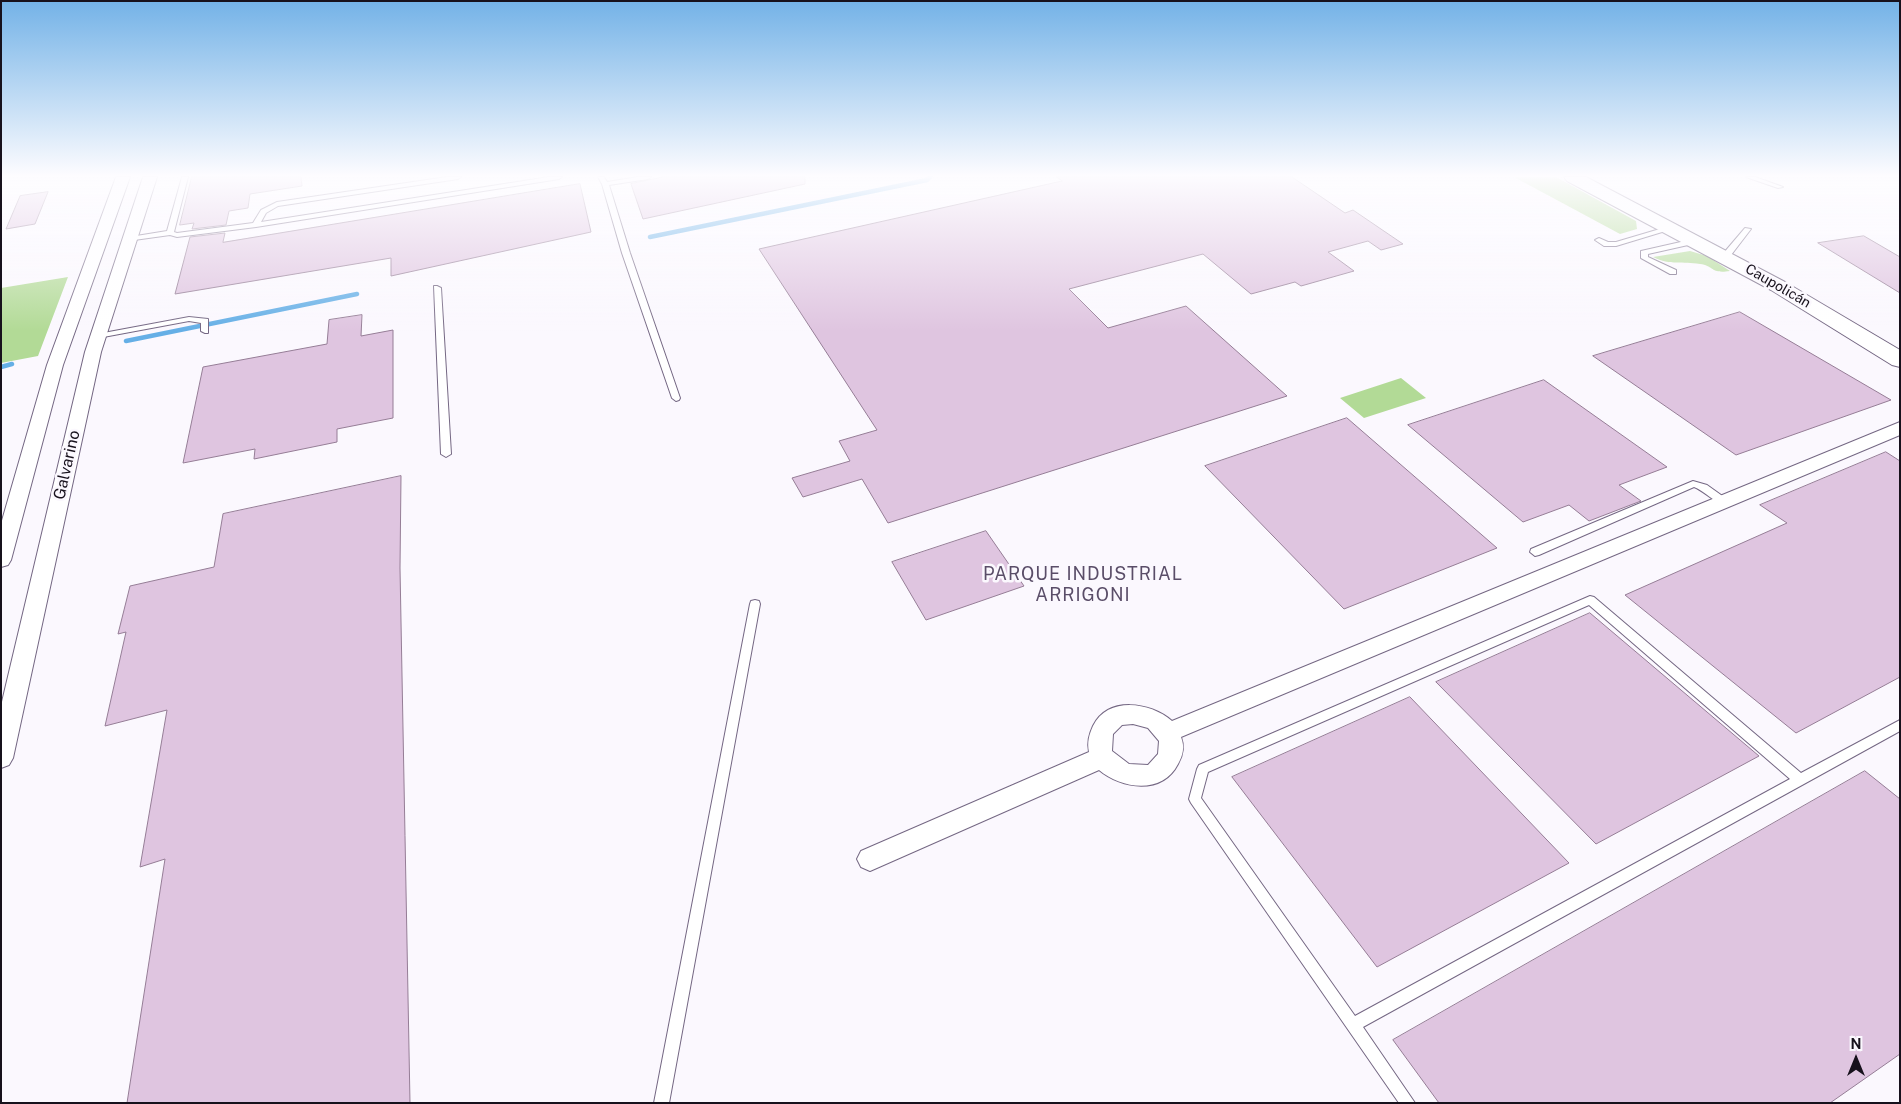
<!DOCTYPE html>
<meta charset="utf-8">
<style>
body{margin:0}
#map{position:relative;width:1901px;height:1104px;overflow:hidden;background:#fbf8fe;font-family:"Public Sans",sans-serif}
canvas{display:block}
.frame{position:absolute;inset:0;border:2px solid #17111c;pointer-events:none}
.north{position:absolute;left:1831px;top:1034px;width:50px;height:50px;-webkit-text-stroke:4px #fbf8fe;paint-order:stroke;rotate:0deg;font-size:14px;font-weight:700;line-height:20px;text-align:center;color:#17111c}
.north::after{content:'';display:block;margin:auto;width:18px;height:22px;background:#17111c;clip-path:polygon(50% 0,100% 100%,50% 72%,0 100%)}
</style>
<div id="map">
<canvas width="1901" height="1104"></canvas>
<div class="frame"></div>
<div class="north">N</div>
</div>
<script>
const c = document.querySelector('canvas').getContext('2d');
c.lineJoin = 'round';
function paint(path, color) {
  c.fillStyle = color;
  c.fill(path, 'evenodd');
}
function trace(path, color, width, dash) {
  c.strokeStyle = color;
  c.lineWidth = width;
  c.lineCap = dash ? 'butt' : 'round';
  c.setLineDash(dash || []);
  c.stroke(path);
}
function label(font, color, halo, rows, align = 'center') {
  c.font = font + ' "Public Sans",sans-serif';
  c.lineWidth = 5;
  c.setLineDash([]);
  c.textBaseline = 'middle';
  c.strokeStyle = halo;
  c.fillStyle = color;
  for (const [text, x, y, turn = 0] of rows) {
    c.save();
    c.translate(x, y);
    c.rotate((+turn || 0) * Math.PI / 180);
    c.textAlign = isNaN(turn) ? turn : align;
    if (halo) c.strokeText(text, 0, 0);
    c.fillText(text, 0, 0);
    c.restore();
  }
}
paint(new Path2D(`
 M 1514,177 L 1556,177 L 1636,221 L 1637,229 L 1620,234 Z
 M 1690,251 L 1707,256 L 1730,271 C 1710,274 1715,266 1700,264 C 1682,261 1671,266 1653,257 Z
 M 68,277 L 38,356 L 1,363 L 1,288 Z
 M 1401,378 L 1426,398 L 1364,418 L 1340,398 Z`), '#b2da96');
trace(new Path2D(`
 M 650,237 L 927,180 L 930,177
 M 126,341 L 357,294
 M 1,367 L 12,364`), '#65afe6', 4.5);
const building = new Path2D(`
 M 192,177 L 301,177 L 302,186 L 250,194 L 248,208 L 229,211 L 226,225 L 192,229 L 194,223 L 180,225 Z
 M 663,177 L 805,177 L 805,184 L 643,219 L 631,184 Z
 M 1057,177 L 1292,177 L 1345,213 L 1353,210 L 1403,244 L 1381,250 L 1368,241 L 1328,252 L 1354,271 L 1301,286 L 1295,282 L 1251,294 L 1203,254 L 1069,289 L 1108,328 L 1186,306 L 1287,396 L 888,523 L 862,479 L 803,497 L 792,478 L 850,461 L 839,441 L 877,430 L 759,249 L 1062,181 Z
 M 580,184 L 591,232 L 391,276 L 391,258 L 175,294 L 190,237 L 225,233 L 223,242 Z
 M 48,192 L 35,224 L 6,229 L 20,196 Z
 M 1864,236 L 1900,257 L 1900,293 L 1818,243 Z
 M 1740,312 L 1891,400 L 1736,455 L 1593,356 Z
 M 362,315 L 361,336 L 393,330 L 393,418 L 337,429 L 337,442 L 254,459 L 255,449 L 183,463 L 203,367 L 327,344 L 329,320 Z
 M 1544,380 L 1667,467 L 1619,485 L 1641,501 L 1589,521 L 1569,505 L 1523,522 L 1408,425 Z
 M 1347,418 L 1497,548 L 1344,609 L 1205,466 Z
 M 1886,452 L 1900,461 L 1900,677 L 1796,733 L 1625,595 L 1787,523 L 1760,505 Z
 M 401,476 L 400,568 L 410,1103 L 127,1103 L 165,859 L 140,867 L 167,710 L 105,726 L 126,632 L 118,634 L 130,586 L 214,567 L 223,514 Z
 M 986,531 L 1024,586 L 926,620 L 892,562 Z
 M 1590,613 L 1759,756 L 1596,844 L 1436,682 Z
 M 1410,697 L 1569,863 L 1377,967 L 1232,777 Z
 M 1865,771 L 1900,799 L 1900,1054 L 1830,1103 L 1439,1103 L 1393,1040 Z`);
paint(building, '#dfc5e0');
trace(building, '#957d96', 1);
const service = new Path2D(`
 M 182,177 L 188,177 L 174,232 L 177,233 L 253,223 L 261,210 L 277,202 L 447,177 L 461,177 L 458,179 L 278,206 L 266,213 L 261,222 L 549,177 L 562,177 L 559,179 L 256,227 L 177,237 L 170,235 L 127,241 L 126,239 L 130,237 L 167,231 Z
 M 598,177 L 604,177 L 607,182 L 638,177 L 651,177 L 648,179 L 609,185 L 630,253 L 680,398 L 679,400 L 676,401 L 672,398 L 622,253 L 602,184 Z
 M 1746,177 L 1755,177 L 1783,187 L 1778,188 Z
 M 1670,226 L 1672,227 L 1672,229 L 1616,246 L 1604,246 L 1595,240 L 1599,238 L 1608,242 L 1616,242 Z
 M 1745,228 L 1751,229 L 1728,259 L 1722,259 L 1722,255 Z
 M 1694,239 L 1698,241 L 1697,243 L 1648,254 L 1648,257 L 1676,270 L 1676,274 L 1670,274 L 1641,258 L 1641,251 Z
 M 434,286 L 437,286 L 441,288 L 451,454 L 446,457 L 441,454 Z
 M 189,317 L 208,319 L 208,333 L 205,333 L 201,331 L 201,323 L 189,321 L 98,338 L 94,336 L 98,334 Z
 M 1693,481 L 1707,485 L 1728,500 L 1730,502 L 1728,504 C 1717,506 1705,491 1694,487 L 1539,555 L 1535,556 L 1530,552 L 1531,549 Z
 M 1590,596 L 1594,597 L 1801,773 L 1900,720 L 1900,731 L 1363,1027 L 1415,1103 L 1399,1103 L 1191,803 L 1189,799 L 1197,769 L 1199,765 ZM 1589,605 L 1790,779 L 1355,1016 L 1201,798 L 1208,772 Z
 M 755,600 L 759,601 L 760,604 L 669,1103 L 654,1103 L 750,604 L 751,601 Z`);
const minor = new Path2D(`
 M 116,177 L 130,177 L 63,365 L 11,560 L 8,565 L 1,567 L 1,524 L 47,365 Z
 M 143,177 L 157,177 L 101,352 L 13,758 L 9,765 L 1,768 L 1,706 L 85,352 Z
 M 1900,422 L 1900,435 L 1181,737 C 1185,747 1183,755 1178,764 C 1162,795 1122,789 1099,770 L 870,871 L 861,867 L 857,859 L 861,851 L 1089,752 C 1087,742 1089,735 1093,726 C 1108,696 1150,702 1172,721 ZM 1133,724 L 1148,728 L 1159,741 L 1158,754 L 1148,765 L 1129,764 L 1112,751 L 1113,734 L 1122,725 Z`);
const secondary = new Path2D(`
 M 1564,177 L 1586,177 L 1785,282 L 1900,350 L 1900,367 L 1892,365 L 1771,290 L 1567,181 Z`);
trace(service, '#746783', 2);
trace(minor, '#746783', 2);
trace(secondary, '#746783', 2);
paint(service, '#fff');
paint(minor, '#fff');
paint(secondary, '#fff');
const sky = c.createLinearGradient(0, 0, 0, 331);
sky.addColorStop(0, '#73b2e7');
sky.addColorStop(0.53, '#fdfcff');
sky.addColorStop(1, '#fdfcff00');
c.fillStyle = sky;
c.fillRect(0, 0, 1901, 331);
label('14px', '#17111c', '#fbf8fe', [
 ["Caupolicán",1778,286,30]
]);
label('16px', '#17111c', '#fbf8fe', [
 ["Galvarino",67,465,-77]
]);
c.letterSpacing = '1px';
label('18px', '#5a4d68', '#fbf8fe', [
 ["PARQUE INDUSTRIAL",1083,574],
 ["ARRIGONI",1083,595]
]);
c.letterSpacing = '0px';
</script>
